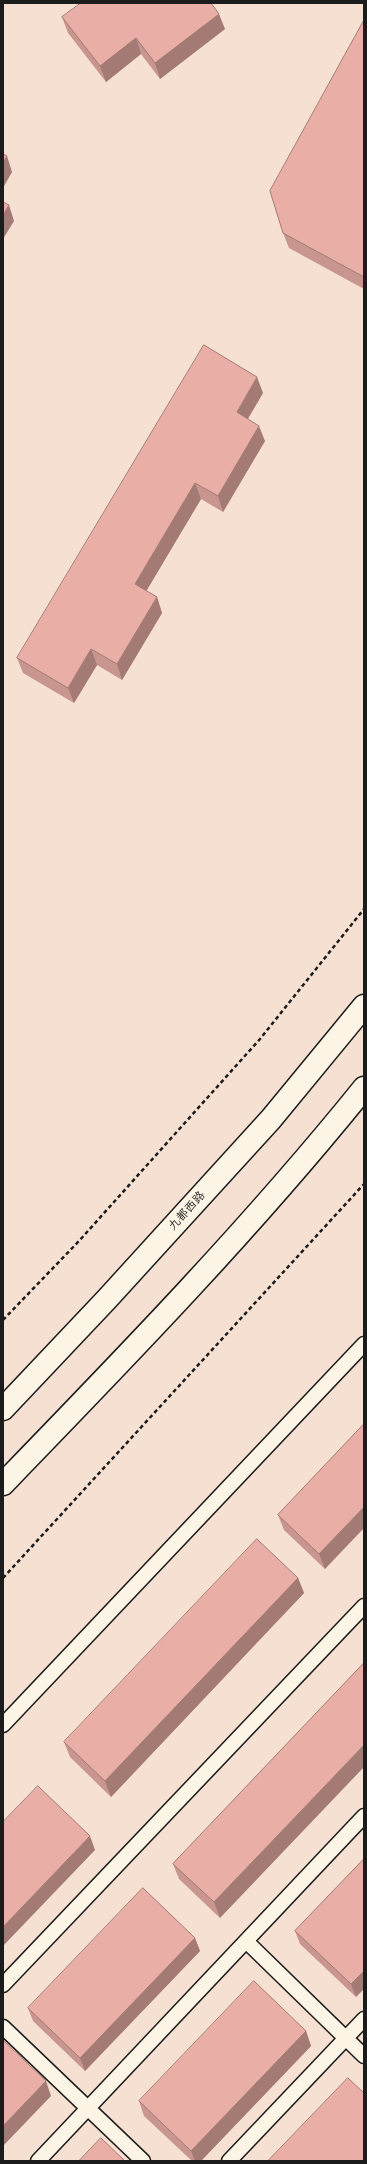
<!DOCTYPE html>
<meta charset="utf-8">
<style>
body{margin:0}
#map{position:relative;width:367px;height:2164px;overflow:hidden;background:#f6e0d2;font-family:"Patrick Hand",sans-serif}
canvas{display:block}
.frame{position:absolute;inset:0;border:4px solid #1c1c1c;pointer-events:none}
</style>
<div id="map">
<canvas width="367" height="2164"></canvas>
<div class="frame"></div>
</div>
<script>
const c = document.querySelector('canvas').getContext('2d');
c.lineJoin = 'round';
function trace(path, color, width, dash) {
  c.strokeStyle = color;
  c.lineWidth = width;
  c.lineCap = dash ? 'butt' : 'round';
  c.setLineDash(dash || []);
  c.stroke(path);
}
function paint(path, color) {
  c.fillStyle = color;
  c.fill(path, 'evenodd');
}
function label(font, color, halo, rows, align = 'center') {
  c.font = font + ' "Patrick Hand","LXGW WenKai TC",sans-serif';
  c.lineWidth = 4;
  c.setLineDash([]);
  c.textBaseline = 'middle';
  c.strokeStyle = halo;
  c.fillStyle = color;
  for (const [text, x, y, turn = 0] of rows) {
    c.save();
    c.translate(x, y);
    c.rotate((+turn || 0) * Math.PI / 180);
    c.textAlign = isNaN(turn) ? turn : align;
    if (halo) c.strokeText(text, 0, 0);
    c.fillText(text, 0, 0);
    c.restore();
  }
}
const lane = new Path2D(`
 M 3,1725 L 364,1344
 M 246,1941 L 364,2056
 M 3,1985 L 364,1606
 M 3,2027 L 143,2161
 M 38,2161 L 364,1816
 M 229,2161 L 364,2019`);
const primary = new Path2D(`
 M 3,1409 L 107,1299 L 271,1119 L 364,1006
 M 3,1484 C 127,1356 252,1227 364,1088`);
trace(lane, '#1c1c1c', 17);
trace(primary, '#1c1c1c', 25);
trace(new Path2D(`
 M 3,1320 L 79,1241 L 260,1039 L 364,909
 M 3,1578 L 364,1184`), '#1c1c1c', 2.5, [4, 3]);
trace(lane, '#fcf5e5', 14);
trace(primary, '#fcf5e5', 22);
paint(new Path2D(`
 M 62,17 L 225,29 L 160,79 L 141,54 L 106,82 L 68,33 Z
 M 364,20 L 364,289 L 289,248 L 283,233 Z
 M 263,393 L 248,419 L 265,441 L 223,512 L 201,499 L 146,591 L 157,597 L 162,613 L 122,680 L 97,665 L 74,703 L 23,673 L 17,658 Z
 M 364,1424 L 325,1569 L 284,1530 L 278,1515 Z
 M 298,1578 L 304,1593 L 111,1797 L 70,1757 L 64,1742 Z
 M 364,1663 L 220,1918 L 179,1879 L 173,1864 Z
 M 364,1859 L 356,1997 L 300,1944 L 295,1931 Z
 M 195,1938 L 200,1951 L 85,2071 L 33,2021 L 28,2008 Z
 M 306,2031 L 311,2046 L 201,2161 L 192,2161 L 144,2116 L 139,2101 Z`), '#c8968f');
paint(new Path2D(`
 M 219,14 L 225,29 L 160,79 L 155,63 Z
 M 136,38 L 141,54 L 106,82 L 100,66 Z
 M 7,156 L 12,172 L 3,188 L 3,163 Z
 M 9,205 L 14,221 L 3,239 L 3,215 Z
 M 257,377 L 263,393 L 242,428 L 237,412 Z
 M 259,426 L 265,441 L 223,512 L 218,496 Z
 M 195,483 L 201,499 L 141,600 L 135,584 Z
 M 157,597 L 162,613 L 122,680 L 117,664 Z
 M 91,649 L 97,665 L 74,703 L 68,688 Z
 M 364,1507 L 364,1528 L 325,1569 L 319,1554 Z
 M 298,1578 L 304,1593 L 111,1797 L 105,1781 Z
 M 364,1745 L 364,1767 L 220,1918 L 214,1902 Z
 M 90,1836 L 95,1850 L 3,1946 L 3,1927 Z
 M 195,1938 L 200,1951 L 85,2071 L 80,2058 Z
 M 364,1971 L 364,1989 L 356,1997 L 351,1984 Z
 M 306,2031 L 311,2046 L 201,2161 L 195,2161 L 191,2151 Z
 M 46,2081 L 51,2096 L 3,2146 L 3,2126 Z`), '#a37a74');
const building = new Path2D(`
 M 81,3 L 211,3 L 219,14 L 155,63 L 136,38 L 100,66 L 62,17 Z
 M 364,20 L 364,277 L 283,233 L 270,191 Z
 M 3,154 L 7,156 L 3,163 Z
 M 3,202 L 9,205 L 3,215 Z
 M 204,345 L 257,377 L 237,412 L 259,426 L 218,496 L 195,483 L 135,584 L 157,597 L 117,664 L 91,649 L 68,688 L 17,658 Z
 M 364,1424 L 364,1507 L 319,1554 L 278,1515 Z
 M 257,1539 L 298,1578 L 105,1781 L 64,1742 Z
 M 364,1663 L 364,1745 L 214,1902 L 173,1864 Z
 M 38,1786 L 90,1836 L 3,1927 L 3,1822 Z
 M 364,1859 L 364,1971 L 351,1984 L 295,1931 Z
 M 143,1888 L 195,1938 L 80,2058 L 28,2008 Z
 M 254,1981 L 306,2031 L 191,2151 L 139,2101 Z
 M 3,2040 L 46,2081 L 3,2126 Z
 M 348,2078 L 364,2093 L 364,2161 L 268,2161 Z
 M 101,2138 L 125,2161 L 79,2161 Z`);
paint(building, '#e9aea6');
trace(building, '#a37a74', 1);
label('12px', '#1c1c1c', '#fcf5e5', [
 ["九都西路",187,1211,-48]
]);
</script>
